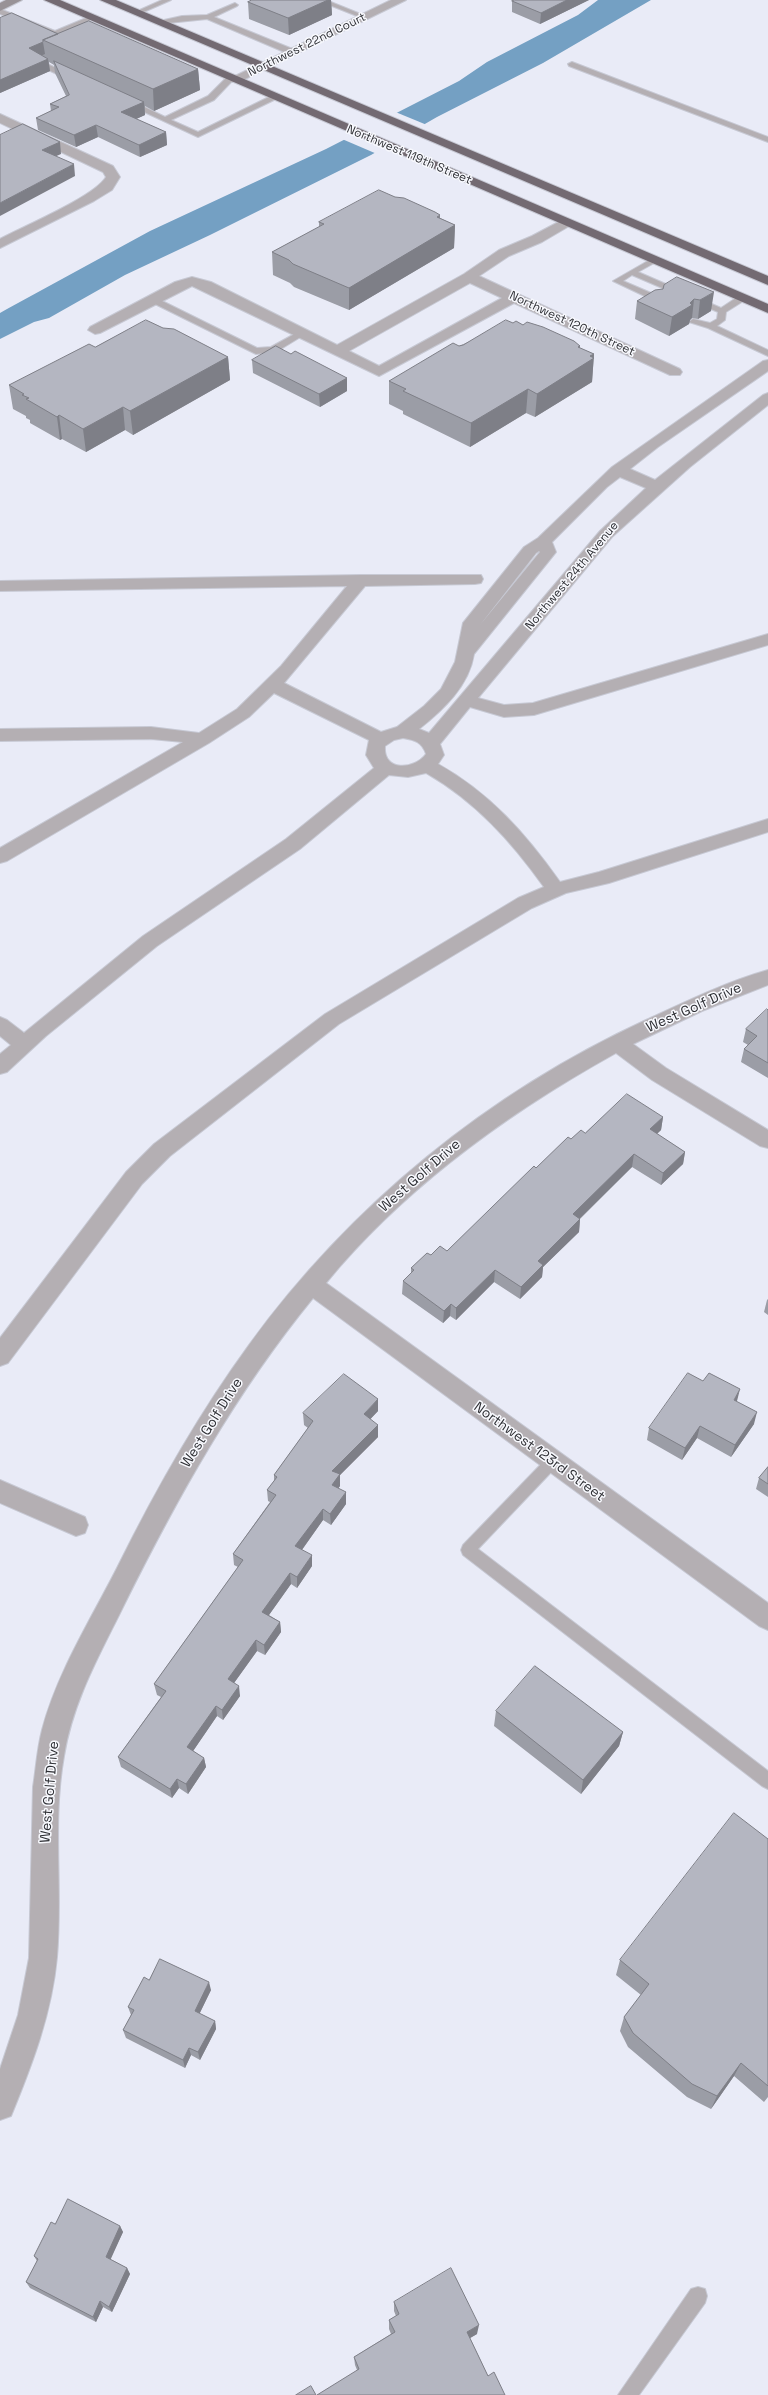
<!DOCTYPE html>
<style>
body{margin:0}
canvas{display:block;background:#e9ebf7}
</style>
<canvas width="768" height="2395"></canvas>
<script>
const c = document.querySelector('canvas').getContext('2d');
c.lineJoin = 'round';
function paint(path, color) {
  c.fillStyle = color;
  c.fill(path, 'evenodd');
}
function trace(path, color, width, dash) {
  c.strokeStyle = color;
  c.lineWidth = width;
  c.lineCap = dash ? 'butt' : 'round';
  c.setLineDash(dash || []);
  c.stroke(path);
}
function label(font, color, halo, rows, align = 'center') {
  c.font = font + ' "Space Grotesk",sans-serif';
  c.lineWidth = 3;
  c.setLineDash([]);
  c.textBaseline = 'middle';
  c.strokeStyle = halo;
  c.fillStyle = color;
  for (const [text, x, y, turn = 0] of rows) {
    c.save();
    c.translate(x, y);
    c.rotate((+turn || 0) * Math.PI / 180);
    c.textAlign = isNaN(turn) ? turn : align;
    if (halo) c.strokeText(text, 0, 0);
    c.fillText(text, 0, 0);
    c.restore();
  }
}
paint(new Path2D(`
 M 598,0 L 651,0 L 543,63 L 437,117 L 371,155 L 210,235 L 125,275 L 49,318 L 34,322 L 0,339 L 0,313 L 7,309 L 150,231 L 326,149 L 459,81 L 487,62 L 578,15 Z`), '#74a0c3');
paint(new Path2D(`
 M 393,111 L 427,125 L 377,154 L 342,139 Z`), '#e9ebf7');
const lane = new Path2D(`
 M 162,0 L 171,0 L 139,14 L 133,13 Z
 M 317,0 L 326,0 L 368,17 L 362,18 Z
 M 235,3 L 238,5 L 237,6 L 214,17 L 295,50 L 295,54 L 289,54 L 207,19 L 159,24 L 155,22 L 182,16 L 207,15 Z
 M 0,9 L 55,31 L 91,16 L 97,17 L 55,36 L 0,14 Z
 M 35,58 L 41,58 L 41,61 L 75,77 L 68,79 L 33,63 L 32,61 Z
 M 572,62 L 768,137 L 768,142 L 569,66 L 568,64 Z
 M 228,76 L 235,78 L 214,100 L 171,120 L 198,132 L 273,95 L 280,97 L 198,137 L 125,103 L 132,101 L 165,117 L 208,96 Z
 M 653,258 L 656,258 L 656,262 L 638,272 L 721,308 L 739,296 L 745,296 L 745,300 L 726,312 L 725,320 L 717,326 L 768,350 L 768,356 L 708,328 L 689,322 L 693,319 L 710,323 L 717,319 L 718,312 L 632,275 L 623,281 L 658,296 L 661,306 L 654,308 L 651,299 L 613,281 Z
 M 152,296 L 257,348 L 271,347 L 300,331 L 307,333 L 276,352 L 256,354 L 149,301 L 148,299 Z
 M 552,1456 L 557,1458 L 559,1462 L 557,1466 L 478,1549 L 768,1771 L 768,1789 L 762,1786 L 463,1555 L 461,1550 L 463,1545 L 547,1458 Z
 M 698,2287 L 705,2289 L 707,2296 L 705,2303 L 639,2395 L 618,2395 L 691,2289 Z`);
const street = new Path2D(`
 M 391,0 L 406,0 L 239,82 L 231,82 L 229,79 Z
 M 0,114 L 113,166 L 120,177 L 112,190 L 94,201 L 0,248 L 0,239 C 24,226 94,197 106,177 L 103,172 L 0,123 Z
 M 566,218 L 573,222 L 571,225 L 542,242 L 509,256 L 479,276 L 680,369 L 682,372 L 680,375 L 670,375 L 514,303 L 379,376 L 192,286 L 100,333 L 95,334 L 88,330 L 90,327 L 175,282 L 192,277 L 211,282 L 337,345 L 464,274 L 499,250 L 532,236 ZM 470,283 L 502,298 L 379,366 L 349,351 Z
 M 768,360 L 768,371 L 658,447 L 630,469 L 655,480 L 763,395 L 768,393 L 768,405 L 690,467 L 612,537 L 478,698 L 504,705 L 533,703 L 768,634 L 768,645 L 534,715 L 504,717 L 470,707 L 440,744 L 444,755 L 438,764 C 490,793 526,834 560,882 L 599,872 L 768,819 L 768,832 L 609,883 L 566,893 L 532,908 L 339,1024 L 170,1156 L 142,1184 L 8,1363 L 0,1366 L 0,1338 L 126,1172 L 154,1144 L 325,1014 L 518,898 L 544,887 C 511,841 476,802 426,773 L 408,777 L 389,775 L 300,849 L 157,946 L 46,1036 L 7,1072 L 0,1074 L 0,1054 L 11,1045 L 0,1036 L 0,1017 L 7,1020 L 24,1033 L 143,936 L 286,839 L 374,768 L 366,755 L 369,740 L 274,693 L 249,717 L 209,743 L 7,861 L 0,863 L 0,848 L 183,742 L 151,739 L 0,741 L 0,729 L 151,727 L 199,733 L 237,709 L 281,666 L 347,586 L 0,591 L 0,581 L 361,575 L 481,575 L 483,579 L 481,583 L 475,584 L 365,586 L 284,683 L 381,732 L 397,727 L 424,706 L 441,689 L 455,662 L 463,623 L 524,547 L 538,538 L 612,467 L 763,361 ZM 620,477 L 646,488 L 600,531 L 429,733 L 419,729 C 443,710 469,686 474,654 L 556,552 L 552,542 L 607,487 ZM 539,551 L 540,552 L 480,625 L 536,553 ZM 403,738 C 415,740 422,742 426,754 C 414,770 383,772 385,746 L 394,740 Z
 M 768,970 L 768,985 L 702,1011 L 633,1044 L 666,1068 L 768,1130 L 768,1148 L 760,1146 L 652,1080 L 616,1053 C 508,1113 405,1187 326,1283 L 768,1603 L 768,1630 L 759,1626 L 313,1298 C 236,1392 177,1498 123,1607 C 99,1656 73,1701 64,1756 C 52,1822 63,1890 57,1957 C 52,2013 32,2065 11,2116 L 0,2120 L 0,2069 L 18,2015 L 29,1958 L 33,1787 C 36,1768 37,1749 42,1730 C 57,1673 90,1621 117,1568 C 155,1491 198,1415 249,1345 C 351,1205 488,1093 646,1020 C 685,1002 726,982 768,970 Z
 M 0,1480 L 85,1517 L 88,1525 L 85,1533 L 76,1536 L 0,1503 Z`);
const secondary = new Path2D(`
 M 6,0 L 22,0 L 0,11 L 0,3 Z`);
const highway = new Path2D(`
 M 44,0 L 60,0 L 768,304 L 768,313 Z
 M 100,0 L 116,0 L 768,276 L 768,285 Z`);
trace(lane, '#c7c9d4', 2);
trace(street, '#c7c9d4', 2);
trace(secondary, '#c7c9d4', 2);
trace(highway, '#c7c9d4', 2);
paint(lane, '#b4afb3');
paint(street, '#b4afb3');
paint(secondary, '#989297');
paint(highway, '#736a72');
paint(new Path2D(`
 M 252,0 L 331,0 L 332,15 L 289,35 L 249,19 L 248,2 Z
 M 589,0 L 540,24 L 512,12 L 512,1 Z
 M 0,18 L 198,69 L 200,90 L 154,111 L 145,106 L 145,115 L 136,119 L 166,132 L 167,145 L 140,157 L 98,137 L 76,147 L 38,130 L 36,118 L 51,111 L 50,104 L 66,96 L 55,73 L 54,65 L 49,62 L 50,71 L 0,93 Z
 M 440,218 L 455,225 L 454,248 L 349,310 L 294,287 L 290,283 L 273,275 L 272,252 L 319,227 L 319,222 Z
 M 677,277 L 711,311 L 698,319 L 692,318 L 690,320 L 689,324 L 669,336 L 635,319 L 637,301 L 663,289 Z
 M 513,323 L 523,325 L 580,346 L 580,348 L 594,354 L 592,382 L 535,417 L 526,413 L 470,447 L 403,414 L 403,411 L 389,404 L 389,381 L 459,346 Z
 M 163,328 L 228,357 L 230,380 L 133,435 L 125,430 L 86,452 L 62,439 L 60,440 L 30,423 L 30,420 L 26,418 L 26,416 L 13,409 L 9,385 L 95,347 Z
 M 291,354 L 347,378 L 347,391 L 320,407 L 253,373 L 252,360 Z
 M 768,1010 L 768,1078 L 741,1062 L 744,1049 L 748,1045 L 743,1042 L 746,1029 Z
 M 663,1117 L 661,1130 L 657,1134 L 685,1152 L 683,1164 L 661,1185 L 632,1167 L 580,1219 L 579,1232 L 543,1267 L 542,1277 L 520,1299 L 494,1282 L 456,1320 L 450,1316 L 443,1323 L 402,1294 L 403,1281 L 411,1274 L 411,1268 L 431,1255 L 447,1251 L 536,1168 L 571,1139 L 585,1133 Z
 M 768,1299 L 768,1315 L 764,1312 L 767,1300 Z
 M 737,1402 L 754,1424 L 731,1457 L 697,1438 L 682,1460 L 647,1440 L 649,1428 Z
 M 378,1411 L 370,1419 L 378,1437 L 340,1475 L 340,1486 L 338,1488 L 346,1504 L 331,1525 L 323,1520 L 302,1550 L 312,1566 L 297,1588 L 291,1584 L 269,1615 L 280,1622 L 281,1632 L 265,1655 L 257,1651 L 234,1683 L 240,1696 L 223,1720 L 217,1716 L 193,1751 L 204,1758 L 206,1767 L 188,1794 L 179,1788 L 172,1798 L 121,1767 L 118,1757 L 161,1697 L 157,1695 L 154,1684 L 238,1567 L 234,1565 L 233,1554 L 270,1502 L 268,1501 L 267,1490 L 274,1481 L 274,1475 L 308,1428 L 304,1425 L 303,1413 Z
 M 768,1467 L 768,1497 L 756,1489 L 759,1478 Z
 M 496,1711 L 623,1732 L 619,1746 L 581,1794 L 494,1726 Z
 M 768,1839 L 768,2097 L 764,2102 L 734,2076 L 711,2109 L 687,2097 L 628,2047 L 620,2031 L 624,2017 L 641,1995 L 616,1975 L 620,1960 Z
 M 149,1980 L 211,1990 L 199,2014 L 215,2021 L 216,2029 L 200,2060 L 191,2055 L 185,2068 L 126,2038 L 123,2030 L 131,2015 L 128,2007 Z
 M 55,2224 L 120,2226 L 123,2232 L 110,2259 L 127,2268 L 130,2274 L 112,2312 L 103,2307 L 96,2322 L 30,2288 L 26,2282 L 37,2261 L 34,2256 Z
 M 394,2302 L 477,2334 L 470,2338 L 488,2376 L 357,2370 L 355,2365 L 354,2357 L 391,2334 L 389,2329 L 389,2320 L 396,2316 L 394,2311 Z`), '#9b9da6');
paint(new Path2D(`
 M 328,0 L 331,0 L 332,15 L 289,35 L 288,18 Z
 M 567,0 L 589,0 L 540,24 L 541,13 Z
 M 43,42 L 45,54 L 31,60 L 29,48 Z
 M 48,59 L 50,71 L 0,93 L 0,80 Z
 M 198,69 L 200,90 L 154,111 L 153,89 Z
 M 144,102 L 145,115 L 123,125 L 121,112 Z
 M 96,125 L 98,137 L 76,147 L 74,135 Z
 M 166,132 L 167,145 L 140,157 L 139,145 Z
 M 60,142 L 61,154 L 43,162 L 42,150 Z
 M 74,164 L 75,176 L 0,216 L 0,203 Z
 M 440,215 L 439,234 L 455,225 L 454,248 L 349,310 L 349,288 L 437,217 Z
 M 714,292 L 711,311 L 698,319 L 700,300 Z
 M 694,299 L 692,318 L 690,320 L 689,324 L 669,336 L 672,317 Z
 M 580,346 L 578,368 L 590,356 L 594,354 L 592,382 L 535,417 L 537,394 L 578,347 Z
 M 228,357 L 230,380 L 133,435 L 130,411 Z
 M 347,378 L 347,391 L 320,407 L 319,394 Z
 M 528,389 L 526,413 L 470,447 L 471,423 Z
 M 123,407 L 125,430 L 86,452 L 83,429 Z
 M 59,415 L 62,439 L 60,440 L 57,417 Z
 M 663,1117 L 661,1130 L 648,1142 L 650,1129 Z
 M 685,1152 L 683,1164 L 661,1185 L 663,1173 Z
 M 634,1154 L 632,1167 L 571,1227 L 573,1214 Z
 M 580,1219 L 579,1232 L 543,1267 L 542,1277 L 520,1299 L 521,1287 L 538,1261 Z
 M 495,1270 L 494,1282 L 456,1320 L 456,1308 Z
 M 451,1304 L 450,1316 L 443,1323 L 444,1311 Z
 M 740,1389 L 737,1401 L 731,1412 L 734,1400 Z
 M 378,1399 L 378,1411 L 364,1426 L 364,1414 Z
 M 757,1412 L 754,1424 L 731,1457 L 735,1445 Z
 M 378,1425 L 378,1437 L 340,1475 L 340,1486 L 333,1496 L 332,1471 Z
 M 700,1426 L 697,1438 L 682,1460 L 685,1448 Z
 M 346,1492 L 346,1504 L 331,1525 L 330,1514 Z
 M 323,1509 L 323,1520 L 296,1558 L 295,1546 Z
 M 312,1555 L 312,1566 L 297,1588 L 297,1577 Z
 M 290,1573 L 291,1584 L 264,1622 L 262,1612 Z
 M 280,1622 L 281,1632 L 265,1655 L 264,1645 Z
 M 256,1640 L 257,1651 L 229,1690 L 228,1679 Z
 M 239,1686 L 240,1696 L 223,1720 L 222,1710 Z
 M 216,1706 L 217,1716 L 189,1757 L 187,1747 Z
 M 623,1732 L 619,1746 L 581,1794 L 583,1780 Z
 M 204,1758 L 206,1767 L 188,1794 L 186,1784 Z
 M 177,1779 L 179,1788 L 172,1798 L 170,1789 Z
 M 209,1982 L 211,1990 L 197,2019 L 195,2011 Z
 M 215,2021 L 216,2029 L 200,2060 L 198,2052 Z
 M 189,2048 L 191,2055 L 185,2068 L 183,2060 Z
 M 741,2063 L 734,2076 L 711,2109 L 717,2096 Z
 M 120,2226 L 123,2232 L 109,2263 L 106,2257 Z
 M 127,2268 L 130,2274 L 112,2312 L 109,2307 Z
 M 100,2301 L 103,2307 L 96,2322 L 93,2317 Z
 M 479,2325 L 477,2334 L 465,2341 L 467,2332 Z`), '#7e7f87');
const building = new Path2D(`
 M 252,0 L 328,0 L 288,18 L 248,2 Z
 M 515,0 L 567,0 L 541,13 L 512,1 Z
 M 12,13 L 58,34 L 43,40 L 43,42 L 29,48 L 48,59 L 0,80 L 0,18 Z
 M 89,21 L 198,69 L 153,89 L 43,40 Z
 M 54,61 L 144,102 L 121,112 L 166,132 L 139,145 L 96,125 L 74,135 L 36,118 L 59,107 L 50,104 L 69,95 Z
 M 23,124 L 60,142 L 42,150 L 74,164 L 0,203 L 0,135 Z
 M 379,190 L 395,197 L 404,198 L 435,212 L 440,215 L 437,217 L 455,225 L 349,288 L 293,264 L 289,260 L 272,252 L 324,224 L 319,222 Z
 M 677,277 L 714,292 L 700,300 L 694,299 L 690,303 L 692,305 L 672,317 L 637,301 L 655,290 L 663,289 L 664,285 Z
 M 146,320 L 163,328 L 174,329 L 228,357 L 130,411 L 123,407 L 83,429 L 59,415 L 57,417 L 26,399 L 29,398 L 22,395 L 24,394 L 9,385 L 89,344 L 95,347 Z
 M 506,320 L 513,323 L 516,321 L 523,325 L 527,322 L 543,327 L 574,341 L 580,346 L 578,347 L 594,354 L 590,356 L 594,358 L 537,394 L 528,389 L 471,423 L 403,391 L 406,389 L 389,381 L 453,343 L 459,346 L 463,345 Z
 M 276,346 L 291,354 L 295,351 L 347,378 L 319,394 L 252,360 Z
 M 767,1009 L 768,1010 L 768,1063 L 744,1049 L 757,1036 L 746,1029 Z
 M 627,1094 L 663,1117 L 650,1129 L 685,1152 L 663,1173 L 634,1154 L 573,1214 L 580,1219 L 538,1261 L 543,1265 L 521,1287 L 495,1270 L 456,1308 L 451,1304 L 444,1311 L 403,1281 L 414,1270 L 411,1268 L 427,1253 L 431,1255 L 440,1246 L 447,1251 L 534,1166 L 536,1168 L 568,1137 L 571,1139 L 581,1130 L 585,1133 Z
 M 688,1373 L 703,1381 L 709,1373 L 740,1389 L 734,1400 L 757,1412 L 735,1445 L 700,1426 L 685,1448 L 649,1428 Z
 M 344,1374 L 378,1399 L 364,1414 L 378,1425 L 332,1471 L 340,1474 L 332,1485 L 346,1492 L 330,1514 L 323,1509 L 295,1546 L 312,1555 L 297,1577 L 290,1573 L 262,1612 L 280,1622 L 264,1645 L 256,1640 L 228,1679 L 239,1686 L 222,1710 L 216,1706 L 187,1747 L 204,1758 L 186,1784 L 177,1779 L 170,1789 L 118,1757 L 166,1691 L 154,1684 L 243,1560 L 233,1554 L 276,1495 L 267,1490 L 277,1477 L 274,1475 L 313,1421 L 303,1413 Z
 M 768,1467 L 768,1484 L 759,1478 Z
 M 535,1666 L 623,1732 L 583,1780 L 496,1711 Z
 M 734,1813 L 768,1839 L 768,2086 L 741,2063 L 717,2096 L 692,2084 L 633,2033 L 624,2017 L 649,1984 L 620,1960 Z
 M 160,1959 L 209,1982 L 195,2011 L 215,2021 L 198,2052 L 189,2048 L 183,2060 L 123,2030 L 134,2010 L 128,2007 L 144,1977 L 149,1980 Z
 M 68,2199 L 120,2226 L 106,2257 L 127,2268 L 109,2307 L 100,2301 L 93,2317 L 26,2282 L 38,2259 L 34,2256 L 51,2222 L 55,2224 Z
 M 451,2268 L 479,2325 L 467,2332 L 488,2376 L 494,2372 L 505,2395 L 317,2395 L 359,2369 L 354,2357 L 395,2332 L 389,2320 L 399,2314 L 394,2302 Z
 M 311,2386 L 316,2395 L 296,2395 Z`);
paint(building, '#b4b6c1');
trace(building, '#7e7f87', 1);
label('12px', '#2e2f34', '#f8f9fe', [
 ["Northwest 22nd Court",307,45,-26],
 ["Northwest 119th Street",409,155,23],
 ["Northwest 120th Street",572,324,25],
 ["Northwest 24th Avenue",572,576,-50]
]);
label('14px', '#2e2f34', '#f8f9fe', [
 ["West Golf Drive",694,1008,-24],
 ["West Golf Drive",420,1176,-41],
 ["West Golf Drive",212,1423,-58],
 ["Northwest 123rd Street",539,1452,36],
 ["West Golf Drive",50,1792,-85]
]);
</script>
